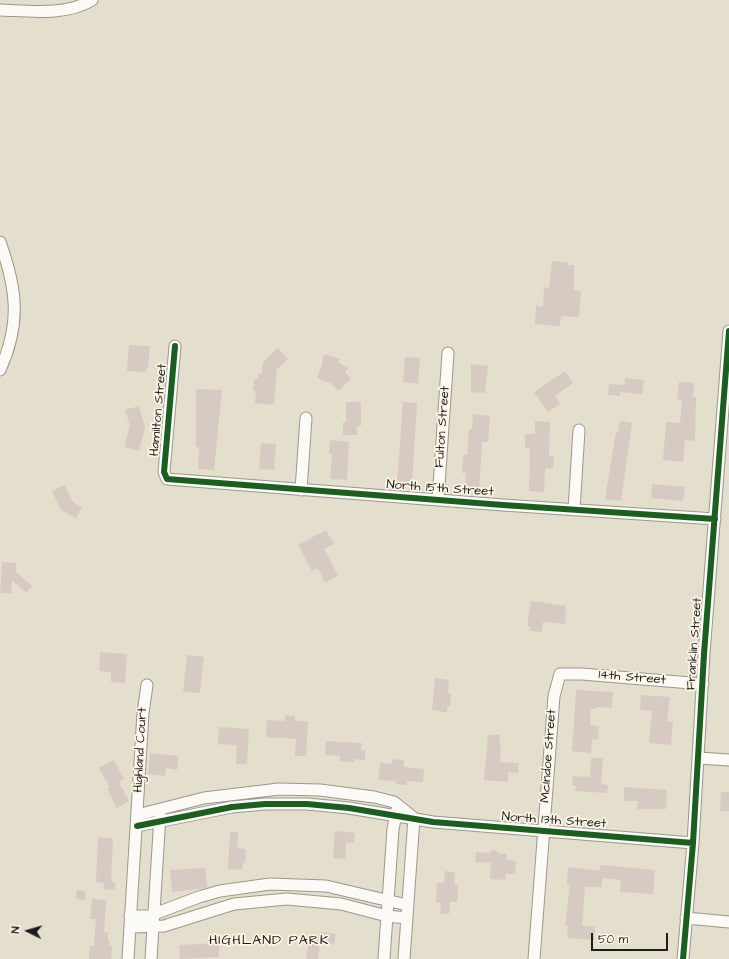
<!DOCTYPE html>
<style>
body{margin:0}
#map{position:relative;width:729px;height:959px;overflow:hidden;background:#e4decc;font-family:"Architects Daughter",sans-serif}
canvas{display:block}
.north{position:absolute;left:8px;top:911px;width:40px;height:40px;-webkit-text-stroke:3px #fcf5e5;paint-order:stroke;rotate:275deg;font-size:11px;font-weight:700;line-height:16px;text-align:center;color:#1c1c1c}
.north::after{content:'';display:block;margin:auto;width:14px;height:18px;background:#1c1c1c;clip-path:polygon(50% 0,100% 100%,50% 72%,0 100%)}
.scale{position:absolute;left:591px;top:933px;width:77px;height:18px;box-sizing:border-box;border:2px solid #1c1c1c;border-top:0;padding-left:5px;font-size:12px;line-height:14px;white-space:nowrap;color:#1c1c1c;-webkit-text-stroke:3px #fcf5e5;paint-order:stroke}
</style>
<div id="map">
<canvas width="729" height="959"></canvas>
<div class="north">N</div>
<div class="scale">50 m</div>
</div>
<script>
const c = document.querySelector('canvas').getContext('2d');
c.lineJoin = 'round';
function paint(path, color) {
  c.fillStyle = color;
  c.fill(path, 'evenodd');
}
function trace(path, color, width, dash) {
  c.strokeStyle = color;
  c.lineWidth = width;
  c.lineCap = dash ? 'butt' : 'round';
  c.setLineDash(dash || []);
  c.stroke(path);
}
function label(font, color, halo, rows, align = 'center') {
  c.font = font + ' "Architects Daughter",sans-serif';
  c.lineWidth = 3.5;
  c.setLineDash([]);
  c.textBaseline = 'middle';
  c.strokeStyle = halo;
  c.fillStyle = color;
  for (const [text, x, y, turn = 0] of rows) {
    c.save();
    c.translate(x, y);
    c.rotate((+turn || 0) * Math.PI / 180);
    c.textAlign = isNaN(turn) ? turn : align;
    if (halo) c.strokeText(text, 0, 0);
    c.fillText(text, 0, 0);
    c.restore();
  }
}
paint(new Path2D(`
 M 552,261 L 568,262 L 568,265 L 574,265 L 574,290 L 581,291 L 579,317 L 561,316 L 560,326 L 535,324 L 536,306 L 543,307 L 544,287 L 549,288 Z
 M 129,345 L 150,346 L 148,368 L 146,368 L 146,372 L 127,371 Z
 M 278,348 L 288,359 L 277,369 L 274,405 L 255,403 L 256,391 L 253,391 L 254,379 L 258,379 L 259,373 L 262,373 L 263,362 Z
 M 324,354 L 340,359 L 338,362 L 348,368 L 345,373 L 351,378 L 339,391 L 330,383 L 317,378 L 323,362 L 322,360 Z
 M 405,357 L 420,358 L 418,384 L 403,382 Z
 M 471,364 L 488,366 L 485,393 L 471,392 Z
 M 565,371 L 573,383 L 555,396 L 560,404 L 548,412 L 534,392 Z
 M 625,378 L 644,380 L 642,394 L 620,392 L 620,396 L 608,395 L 609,384 L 625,385 Z
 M 679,382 L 694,383 L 693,397 L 696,397 L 695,441 L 685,440 L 683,462 L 663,460 L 666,422 L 680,423 L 682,400 L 677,399 Z
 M 196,389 L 222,390 L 214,470 L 198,469 L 199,447 L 196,447 Z
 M 346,402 L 361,402 L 361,426 L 357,426 L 357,435 L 343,435 L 343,422 L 346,422 Z
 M 403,402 L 417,403 L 412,484 L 397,483 Z
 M 139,406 L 145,428 L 139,451 L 124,447 L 130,426 L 125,410 Z
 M 473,414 L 490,416 L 488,442 L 482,442 L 479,490 L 465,489 L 466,473 L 462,473 L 463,455 L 467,455 L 469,429 L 472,429 Z
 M 535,421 L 550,422 L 549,456 L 554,456 L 553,469 L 545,468 L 544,492 L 529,491 L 530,448 L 525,448 L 525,434 L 535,434 Z
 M 620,421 L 632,423 L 621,501 L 605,499 L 616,432 L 618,432 Z
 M 330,440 L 349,442 L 347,480 L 330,479 L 332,454 L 329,454 Z
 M 261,443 L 276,444 L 274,470 L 259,469 Z
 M 652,484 L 685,487 L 683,501 L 651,498 Z
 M 65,485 L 73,502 L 82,508 L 76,518 L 61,510 L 52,491 Z
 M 326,530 L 334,544 L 324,549 L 338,576 L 325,583 L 318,568 L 312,571 L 298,545 Z
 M 2,562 L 16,563 L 16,572 L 32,586 L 26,593 L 12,580 L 11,593 L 0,593 Z
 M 531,601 L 566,606 L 565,624 L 543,622 L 542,632 L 530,631 L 530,627 L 527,626 Z
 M 100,652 L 127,654 L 125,683 L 111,682 L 111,672 L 99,671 Z
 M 187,655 L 204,657 L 200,693 L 183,692 Z
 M 435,678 L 449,680 L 448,693 L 451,694 L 450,706 L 447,706 L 447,713 L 432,710 Z
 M 576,690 L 613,692 L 612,708 L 597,707 L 596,709 L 591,709 L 590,725 L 599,726 L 598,740 L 592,739 L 591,753 L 572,751 Z
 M 641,695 L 670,697 L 667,721 L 673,722 L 671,745 L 649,743 L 652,711 L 640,710 Z
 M 285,715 L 295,716 L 295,721 L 308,721 L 306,756 L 295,756 L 296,739 L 266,737 L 267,720 L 285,721 Z
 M 219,727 L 249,729 L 247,764 L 236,764 L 237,745 L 218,744 Z
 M 488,735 L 500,735 L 499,743 L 501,743 L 500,762 L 519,763 L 518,773 L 508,772 L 508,782 L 484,780 Z
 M 326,741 L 362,743 L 361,750 L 365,750 L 365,760 L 354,759 L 354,762 L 340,761 L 340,756 L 325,755 Z
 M 150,753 L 178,756 L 177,770 L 166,768 L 165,776 L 148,774 Z
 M 591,758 L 603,758 L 601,784 L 608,785 L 607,793 L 575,791 L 576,786 L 572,785 L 573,776 L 590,777 Z
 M 393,759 L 404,760 L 404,767 L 424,769 L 423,782 L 407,781 L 407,785 L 395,784 L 396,781 L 378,780 L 380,763 L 392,764 Z
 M 114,760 L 124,779 L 119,782 L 129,801 L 117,808 L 107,789 L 110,788 L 99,768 Z
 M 624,787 L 667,790 L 666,809 L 637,809 L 638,801 L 624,801 Z
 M 721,792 L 729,792 L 729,811 L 720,811 Z
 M 335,831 L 355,833 L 354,843 L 346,842 L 345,859 L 333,858 Z
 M 230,832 L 238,832 L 237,848 L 246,849 L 245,863 L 243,863 L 242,870 L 228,869 Z
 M 98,837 L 113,838 L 111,882 L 115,882 L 115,890 L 103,889 L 104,883 L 96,882 Z
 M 493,849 L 500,854 L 507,854 L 506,860 L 516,861 L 515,874 L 506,874 L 505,880 L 490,879 L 491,863 L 475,862 L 476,852 L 490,853 Z
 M 600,865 L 655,870 L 653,894 L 620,892 L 621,880 L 602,878 L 602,887 L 585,887 L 582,926 L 595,927 L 594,940 L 567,938 L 568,926 L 565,926 L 570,885 L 567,884 L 568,867 L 600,871 Z
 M 205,868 L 207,888 L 172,892 L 170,870 Z
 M 445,871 L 455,872 L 454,884 L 458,885 L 457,902 L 450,902 L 449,914 L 440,913 L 441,903 L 436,903 L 437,882 L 444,883 Z
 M 77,890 L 86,891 L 85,900 L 76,899 Z
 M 92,899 L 106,900 L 104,932 L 108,933 L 108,941 L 110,941 L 109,946 L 112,946 L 111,959 L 89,959 L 90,945 L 94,946 L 96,919 L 90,919 Z
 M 321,932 L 336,934 L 334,944 L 320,942 L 318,959 L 306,959 L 310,934 L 320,935 Z
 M 219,943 L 219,957 L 180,959 L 179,945 Z`), '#d7cac2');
const minor = new Path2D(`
 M 0,10 C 29,11 66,16 92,0
 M 0,242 C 17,289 21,324 0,370
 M 175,346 L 164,472 L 167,479 L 503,505 L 715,519
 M 301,490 L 306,418
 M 438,500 L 448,353
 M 574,510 L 579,430
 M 699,758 L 729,760
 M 137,815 L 204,798 L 279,789 L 320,790 L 374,797 L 394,802 L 414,818 L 404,959
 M 137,826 L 232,807 L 265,804 L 307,804 L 349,808 L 433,822 L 693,843
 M 130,916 L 149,916 L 199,897 L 220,891 L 270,884 L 326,886 L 407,905
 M 686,918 L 729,922
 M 130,927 L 164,926 L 234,904 L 287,899 L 341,904 L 387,916 L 406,918
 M 128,959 L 143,713 L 147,685
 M 151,959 L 160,816
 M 384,959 L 393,829 L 397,810
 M 534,959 L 554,696 L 560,674 L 582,674 L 703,684
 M 683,959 L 693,843 L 704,654 L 729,331`);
trace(minor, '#9c988e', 13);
trace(minor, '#fbfaf7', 11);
trace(new Path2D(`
 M 175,346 L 164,472 L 167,479 L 503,505 L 715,519
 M 137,826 L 232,807 L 265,804 L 307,804 L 349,808 L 433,822 L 693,843
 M 683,959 L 693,843 L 704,654 L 729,331`), '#1b5e20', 6);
label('13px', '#1c1c1c', '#fcf5e5', [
 ["Hamilton Street",159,410,-85],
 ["Fulton Street",443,427,-86],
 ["North 15th Street",440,489,4],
 ["Franklin Street",695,644,-86],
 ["14th Street",632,678,5],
 ["Highland Court",141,750,-87],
 ["McIndoe Street",549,756,-86],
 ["North 13th Street",554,821,4]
]);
c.letterSpacing = '1px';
label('14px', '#1c1c1c', '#fcf5e5', [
 ["HIGHLAND PARK",269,941]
]);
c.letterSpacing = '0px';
</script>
